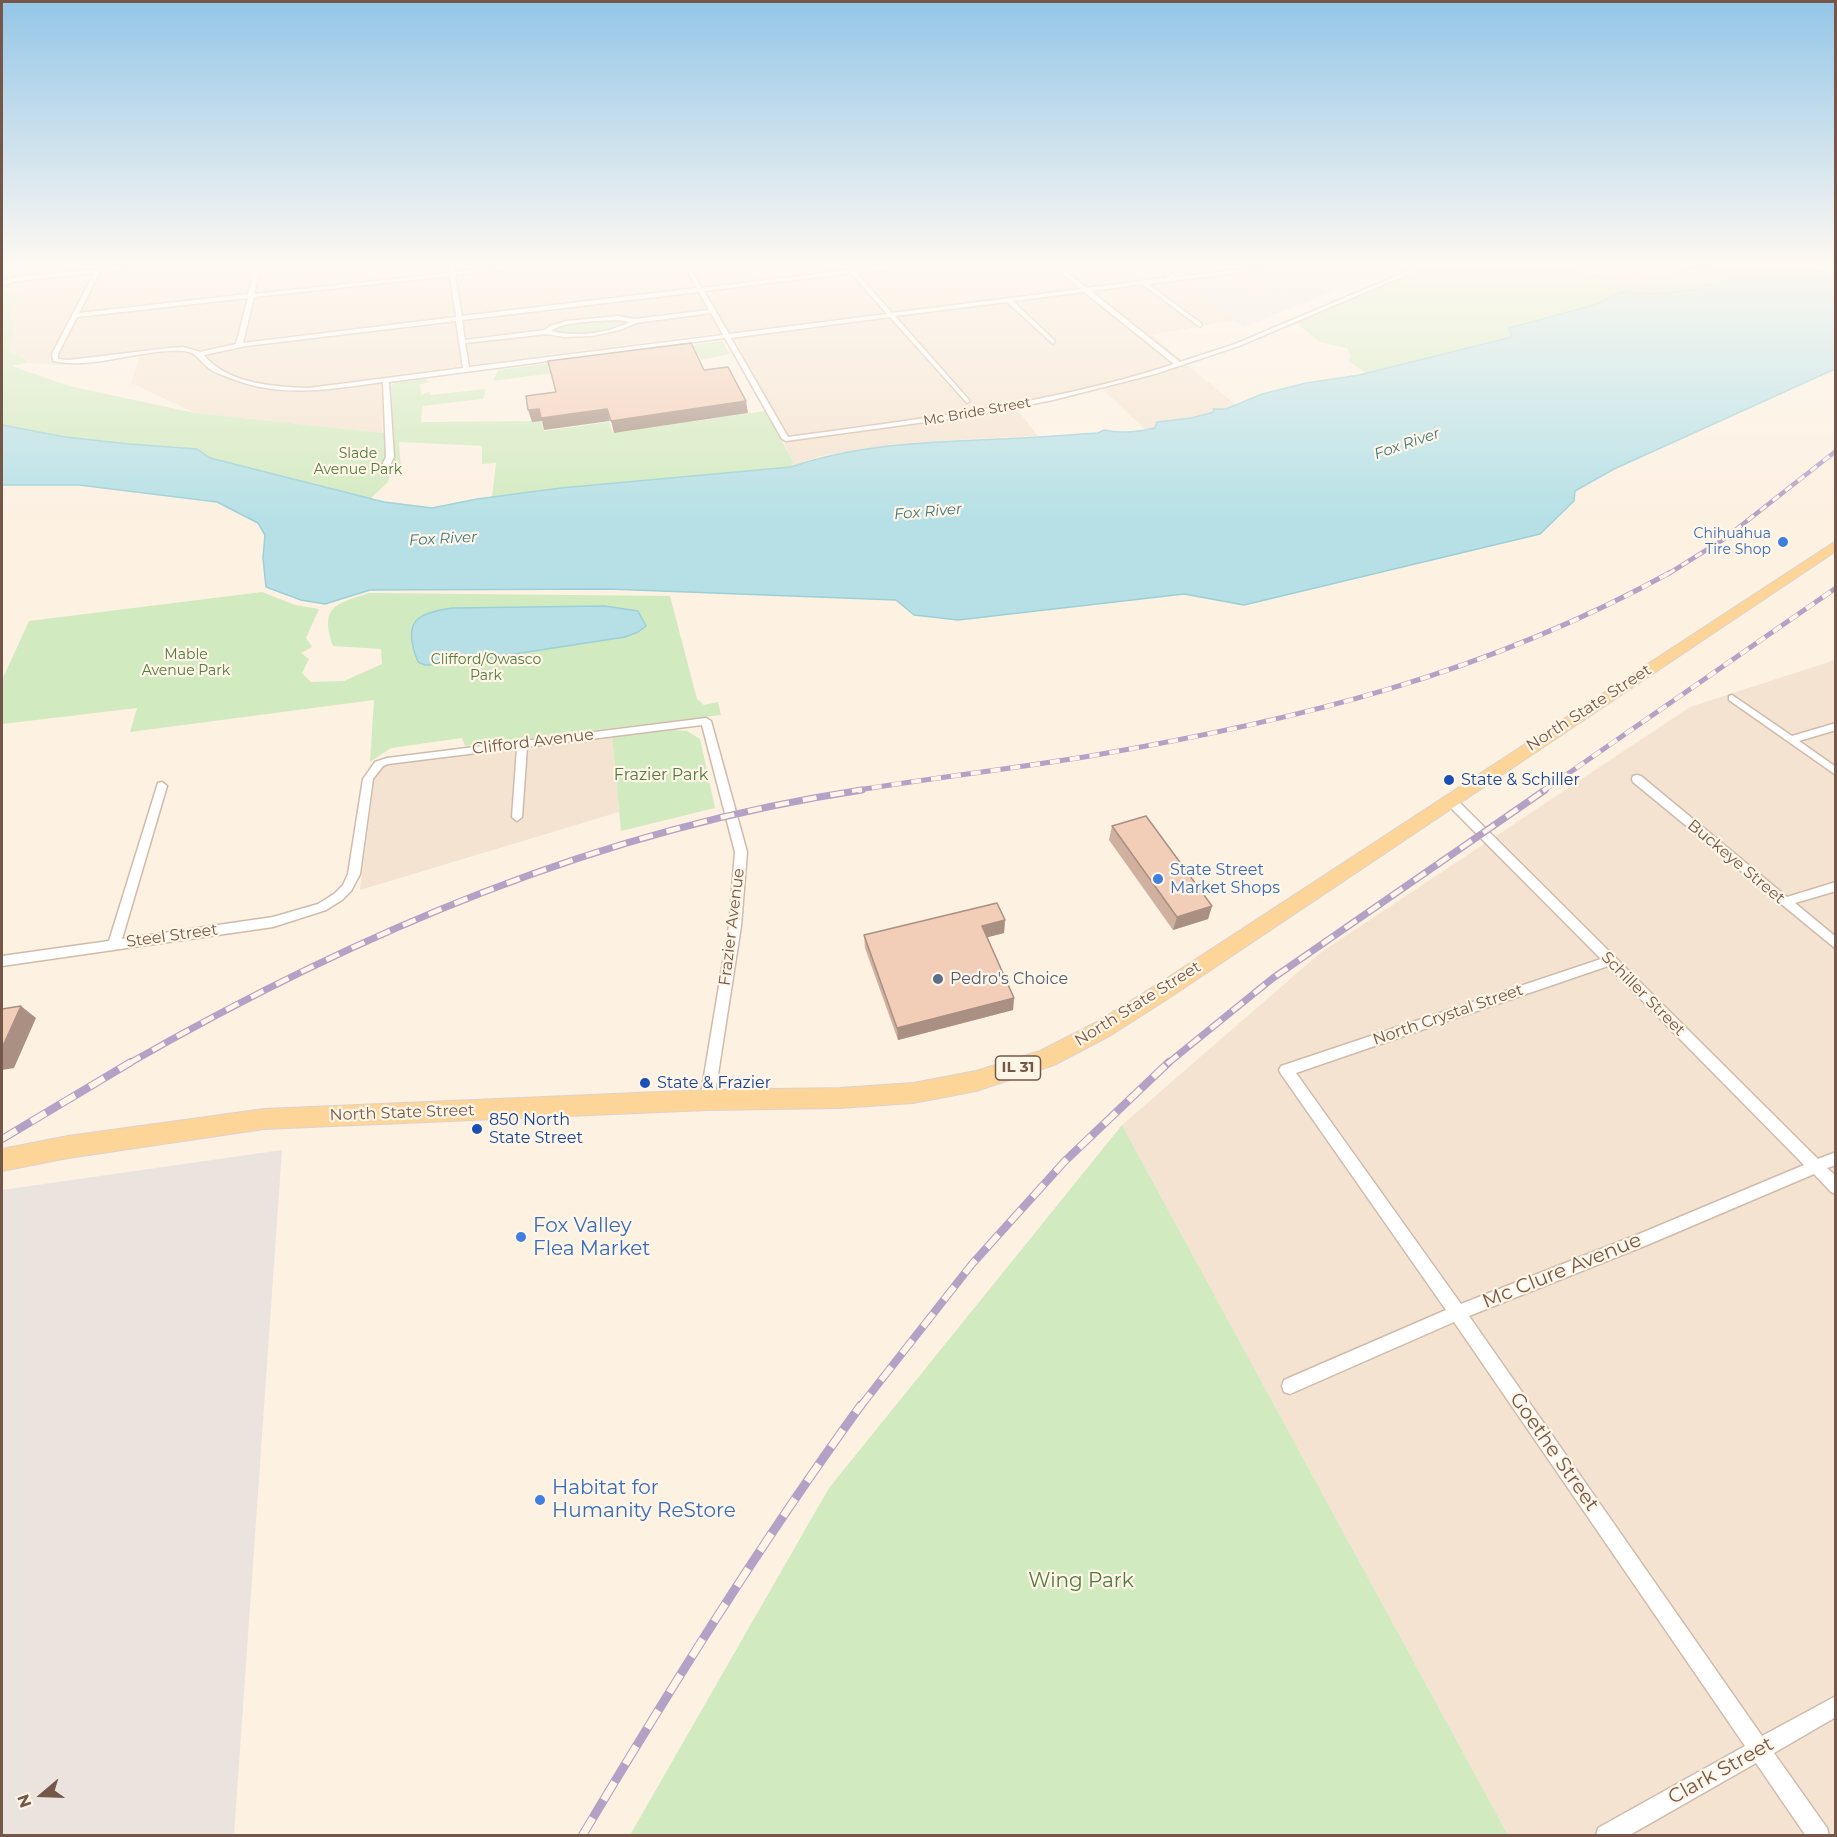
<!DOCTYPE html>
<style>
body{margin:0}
#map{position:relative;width:1837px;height:1837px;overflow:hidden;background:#fdf1e2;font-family:Montserrat,sans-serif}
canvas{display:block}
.frame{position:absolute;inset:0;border:3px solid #745748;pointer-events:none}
.north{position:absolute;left:12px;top:1765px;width:60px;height:60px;-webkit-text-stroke:4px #fff6e8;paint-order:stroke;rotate:251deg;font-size:16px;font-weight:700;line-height:24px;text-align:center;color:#745748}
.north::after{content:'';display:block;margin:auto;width:21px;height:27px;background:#745748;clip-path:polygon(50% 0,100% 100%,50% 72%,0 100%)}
</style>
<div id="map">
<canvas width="1837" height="1837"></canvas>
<div class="frame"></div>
<div class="north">N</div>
</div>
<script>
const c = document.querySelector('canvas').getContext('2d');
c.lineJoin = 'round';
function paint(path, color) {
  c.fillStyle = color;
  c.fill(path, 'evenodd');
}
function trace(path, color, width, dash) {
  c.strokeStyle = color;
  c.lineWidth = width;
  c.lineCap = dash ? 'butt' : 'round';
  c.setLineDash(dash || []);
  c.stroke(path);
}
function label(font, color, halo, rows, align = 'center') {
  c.font = font + ' Montserrat,sans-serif';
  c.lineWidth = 4.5;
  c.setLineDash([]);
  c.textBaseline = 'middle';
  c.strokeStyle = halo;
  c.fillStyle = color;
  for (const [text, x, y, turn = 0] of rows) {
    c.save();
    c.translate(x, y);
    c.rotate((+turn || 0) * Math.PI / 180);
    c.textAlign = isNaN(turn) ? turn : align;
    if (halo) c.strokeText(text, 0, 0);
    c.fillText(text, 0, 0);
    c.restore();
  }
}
paint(new Path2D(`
 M 8,263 L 1295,263 L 1251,269 L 1285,290 L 1248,296 L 1189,284 L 1235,320 L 1152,335 L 1237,406 L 1226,409 L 1219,408 L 1215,412 L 1191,418 L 1157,422 L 1156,428 L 1146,430 L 1101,388 L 1017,409 L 1038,436 L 969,439 L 875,447 L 821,456 L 791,467 L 792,460 L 732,332 L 384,376 L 382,433 L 195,413 L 131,383 L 140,356 L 56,365 L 26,363 L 24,359 L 10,352 L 15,320 L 9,320 L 19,295 L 5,293 L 12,284 L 42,279 L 45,274 L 2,276 Z
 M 1356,263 L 1431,263 L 1389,281 Z
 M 1835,660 L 1835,1835 L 1508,1835 L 1122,1125 L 1320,953 L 1690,707 Z
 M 612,735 L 619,812 L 360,890 L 376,768 L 391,763 Z`), '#f4e3d0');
paint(new Path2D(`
 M 1576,263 L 1796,263 L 1796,265 L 1701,289 L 1690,290 L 1588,277 L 1602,274 Z`), '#fde0d5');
paint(new Path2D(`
 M 1295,263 L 1356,263 L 1377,274 L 1244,327 L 1188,284 L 1224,277 L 1248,296 L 1284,290 L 1250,269 Z
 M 282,1150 L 234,1835 L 2,1835 L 2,1190 Z`), '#ebe3dd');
paint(new Path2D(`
 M 1437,263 L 1560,263 L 1590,276 L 1604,274 L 1617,280 L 1632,281 L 1643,279 L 1640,277 L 1674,273 L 1671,271 L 1681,272 L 1735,268 L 1747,263 L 1789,263 L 1796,265 L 1701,289 L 1655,294 L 1621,292 L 1594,305 L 1509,329 L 1513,337 L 1366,373 L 1348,361 L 1351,356 L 1347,348 L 1319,342 L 1297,323 Z
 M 45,273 L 42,279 L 12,284 L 5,292 L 19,294 L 9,319 L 15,320 L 10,352 L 25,359 L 26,363 L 12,366 L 69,386 L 195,413 L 393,434 L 391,386 L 394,383 L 425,379 L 430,382 L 420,384 L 421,395 L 429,392 L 431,395 L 486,389 L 483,399 L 423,406 L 421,422 L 541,421 L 544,431 L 609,422 L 613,433 L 765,411 L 793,461 L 791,467 L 561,488 L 492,497 L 496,463 L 482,464 L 482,446 L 399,442 L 401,469 L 390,474 L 388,482 L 370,499 L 210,458 L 197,449 L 152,447 L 65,437 L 2,425 L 2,276 Z
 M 610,319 L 628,322 C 619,331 563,338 553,331 L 559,326 Z
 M 723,341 L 730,354 L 701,360 L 698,354 L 493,381 L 498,370 Z
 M 262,592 L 295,605 L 319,609 L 306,638 L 312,647 L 301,653 L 309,659 L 302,673 L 311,682 L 344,681 L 382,664 L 381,649 L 333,646 C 319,605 337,604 369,593 L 670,596 L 697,699 L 704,705 L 718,702 L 721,715 L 465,746 L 462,738 L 391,748 L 370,762 L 374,700 L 130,732 L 137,708 L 2,724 L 2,680 L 29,621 Z
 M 673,727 L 674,730 L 687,731 L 700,739 L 715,808 L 621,831 L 612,735 Z
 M 1122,1125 L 1508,1835 L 630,1835 L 829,1488 Z`), '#d2eac0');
const water = new Path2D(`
 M 1799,263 L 1835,263 L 1835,369 L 1614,469 L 1575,491 L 1574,501 L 1540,534 L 1244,605 L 1184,594 L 958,620 L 914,615 L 896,600 L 609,589 L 370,590 L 325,604 L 301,600 L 266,587 L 263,558 L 265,535 L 258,523 L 217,502 L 79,485 L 2,485 L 2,425 L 65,437 L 129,444 L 197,449 L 210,458 L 384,502 L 432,508 L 477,499 L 561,488 L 791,467 C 858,444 928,442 998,439 C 1031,438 1065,435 1098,433 L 1104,430 C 1121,434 1138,432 1155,428 L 1157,422 L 1191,418 L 1214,412 L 1213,409 L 1226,409 L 1262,394 L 1306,383 L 1359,375 L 1512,337 L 1509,328 L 1594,305 L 1621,292 L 1655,294 L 1701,289 L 1706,285 L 1753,276 Z
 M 605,606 L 638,611 L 646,626 L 638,632 L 625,637 L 449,664 L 425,665 L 418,662 C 402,622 415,613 453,608 Z`);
paint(water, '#b6e0e6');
trace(water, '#9cd0d8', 1.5);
const minor = new Path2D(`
 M 164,263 L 180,263 L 100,272 L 79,313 L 248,294 L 257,263 L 262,263 L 254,294 L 450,273 L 449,263 L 453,263 L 455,272 L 541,263 L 556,263 L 455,275 L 462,316 L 697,288 L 683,263 L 687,263 L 702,288 L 849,270 L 843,263 L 848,263 L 854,270 L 926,263 L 924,265 L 857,273 L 892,313 L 1081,289 L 1050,263 L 1055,263 L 1087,288 L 1170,277 L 1151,263 L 1156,263 L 1177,277 L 1297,263 L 1295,265 L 1148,284 L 1202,324 L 1200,327 L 1142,284 L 1091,291 L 1180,362 L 1235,344 L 1427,263 L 1434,263 L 1239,346 L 1155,374 L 1053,400 L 977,415 L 786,441 L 782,439 L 725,338 L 389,382 L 394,457 L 389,467 L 386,467 L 382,465 L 386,457 L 383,382 C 330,389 282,399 230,378 C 222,375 212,372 206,366 C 198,359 196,352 184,351 C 140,348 96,370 53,361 L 52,354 L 94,273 L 17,281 L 2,285 L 2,281 L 17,277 ZM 851,273 L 887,314 L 729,334 L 704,291 ZM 450,276 L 456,317 L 243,343 L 254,297 ZM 699,292 L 709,310 L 634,319 L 618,316 L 567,321 L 550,326 L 545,330 L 465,340 L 462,320 ZM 1084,292 L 1174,364 C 1049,405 918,419 788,437 L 731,338 L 890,317 L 967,403 L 969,402 L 969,400 L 895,316 L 1007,302 L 1053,344 L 1055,341 L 1013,301 ZM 248,298 L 236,344 L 200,352 L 183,347 L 169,348 L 69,360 L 58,359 L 58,354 L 77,317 ZM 711,313 L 723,335 L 469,367 L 465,343 L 547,334 L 564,337 L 592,336 L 620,330 L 636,323 ZM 618,320 L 629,322 C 609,334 573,337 551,331 C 563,321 601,321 618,320 ZM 456,321 L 463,368 L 309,388 C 275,387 227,384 204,355 L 246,346 Z
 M 1567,263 L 1574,263 L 1598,274 L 1593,275 Z
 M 1732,695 L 1792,736 L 1836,723 L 1836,730 L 1799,741 L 1836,767 L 1836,775 L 1729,700 L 1729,696 Z
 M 706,718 L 711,721 L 747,852 L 741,926 L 714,1100 L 712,1104 L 707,1106 L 702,1104 L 700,1100 L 729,926 L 735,852 L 702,725 L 527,747 L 522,817 L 517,821 L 512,817 L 517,748 L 388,764 L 383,766 L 373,779 L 360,874 L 351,891 L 342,900 L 326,910 L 273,927 L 2,966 L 2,956 L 109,941 L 158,783 L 162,782 L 167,786 L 122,939 L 273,917 L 318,904 L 334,894 L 343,885 L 348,874 L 363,779 L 375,762 L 387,758 Z
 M 1637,775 L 1641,776 L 1787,897 L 1836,882 L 1836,891 L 1795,903 L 1836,937 L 1836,949 L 1633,782 L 1632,779 L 1633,776 Z
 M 1450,796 L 1454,797 L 1818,1159 L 1836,1152 L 1836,1165 L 1827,1168 L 1836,1176 L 1836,1194 L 1831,1192 L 1814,1174 L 1647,1245 L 1469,1316 L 1762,1736 L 1836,1696 L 1836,1717 L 1774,1753 L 1827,1828 L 1829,1836 L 1806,1836 L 1756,1763 L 1628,1836 L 1596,1836 L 1598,1828 L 1745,1746 L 1454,1322 L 1290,1394 L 1284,1392 L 1282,1386 L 1284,1380 L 1446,1310 L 1281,1074 L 1279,1070 L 1281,1066 L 1601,959 L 1446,803 L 1445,800 ZM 1608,966 L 1804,1165 L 1639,1234 L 1461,1304 L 1296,1073 Z`);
const secondary = new Path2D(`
 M 1796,263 L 1808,263 L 1836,270 L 1836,275 Z`);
const primary = new Path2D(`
 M 1836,541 L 1836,551 L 1172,996 L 1111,1035 L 1054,1065 L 976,1091 L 913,1103 L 840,1108 L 707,1110 L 264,1129 L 68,1158 L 2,1171 L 2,1149 L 68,1136 L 264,1109 L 707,1090 L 840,1088 L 913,1083 L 976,1071 L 1040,1051 L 1095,1023 L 1158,984 Z`);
trace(minor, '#d0bbab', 3);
trace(secondary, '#d3baa8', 3);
trace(primary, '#dbd3cf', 2);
paint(minor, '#fff');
paint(secondary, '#fff');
paint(primary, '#fdd599');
const railFar4 = new Path2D(`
 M 1668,574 L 1724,539 L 1836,451`);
const railFar3 = new Path2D(`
 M 852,791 C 931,778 1011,769 1090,756 C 1296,721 1486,674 1671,572
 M 1543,791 L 1836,588`);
const railFar2 = new Path2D(`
 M 128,1064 C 357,933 600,829 862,790
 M 1167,1064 L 1273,978 L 1545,790`);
const railFar1 = new Path2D(`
 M 2,1139 L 131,1062
 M 860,1407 L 972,1264 L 1065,1161 L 1169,1062`);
const rail = new Path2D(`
 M 582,1836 C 670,1689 760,1544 861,1405`);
trace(railFar4, '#b4a1c6', 4.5);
trace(railFar3, '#b4a1c6', 5);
trace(railFar2, '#b4a1c6', 7);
trace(railFar1, '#b4a1c6', 8);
trace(rail, '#b4a1c6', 9);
trace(railFar4, '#fff6e8', 3, [8]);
trace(railFar3, '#fff6e8', 4, [10]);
trace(railFar2, '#fff6e8', 4.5, [14]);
trace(railFar1, '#fff6e8', 6, [17]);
trace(rail, '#fff6e8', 7, [21]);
paint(new Path2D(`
 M 1665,263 L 1743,263 L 1741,267 L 1719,264 L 1685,271 Z
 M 1112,826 L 1212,906 L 1208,919 L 1173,930 L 1109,840 Z
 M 1005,920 L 1004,933 L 987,937 L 1014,998 L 1013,1010 L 898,1040 L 865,948 L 864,935 Z`), '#d0b19f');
paint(new Path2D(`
 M 1702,263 L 1720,263 L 1719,264 L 1685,271 L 1688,265 Z
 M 746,401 L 748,413 L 614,433 L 611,421 Z
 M 539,409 L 607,409 L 610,421 L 544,430 L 542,421 L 532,422 L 528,410 Z
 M 1212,906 L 1208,919 L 1173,930 L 1177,917 Z
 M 1005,920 L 1004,933 L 981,939 L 982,926 Z
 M 1014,998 L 1013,1010 L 898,1040 L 897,1028 Z
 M 21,1006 L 36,1018 L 14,1068 L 2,1070 L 2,1048 Z`), '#a99082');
const building = new Path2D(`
 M 1681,263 L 1702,263 L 1688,265 Z
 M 691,343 L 704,370 L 728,367 L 746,401 L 611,421 L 607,409 L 541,418 L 539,409 L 528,410 L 526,396 L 556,392 L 548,361 Z
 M 1146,816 L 1212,906 L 1177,917 L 1112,826 Z
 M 997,903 L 1005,920 L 982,926 L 1014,998 L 897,1028 L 864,935 Z
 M 21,1006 L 2,1048 L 2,1009 Z`);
paint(building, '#f2ceb9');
trace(building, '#a99082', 1.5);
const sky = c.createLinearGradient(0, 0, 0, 520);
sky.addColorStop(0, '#94c6e7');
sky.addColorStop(0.51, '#fef9f2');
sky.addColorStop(1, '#fef9f200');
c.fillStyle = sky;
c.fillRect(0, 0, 1837, 520);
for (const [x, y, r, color] of [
 [1783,542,6,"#3f7fe0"],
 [1449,780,6,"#1a4fb4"],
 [1158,879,6,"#3f7fe0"],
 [938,979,6,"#5c6f8a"],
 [645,1083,6,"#1a4fb4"],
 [477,1129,6,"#1a4fb4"],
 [521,1237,6,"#3f7fe0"],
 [540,1500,6,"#3f7fe0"]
]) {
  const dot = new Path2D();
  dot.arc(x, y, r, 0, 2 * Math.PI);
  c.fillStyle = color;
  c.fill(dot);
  trace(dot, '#fff6e8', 2);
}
label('14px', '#745748', '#fff6e8', [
 ["Mc Bride Street",977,412,-10]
]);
label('14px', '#537a40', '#fff6e8', [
 ["Slade",358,454],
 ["Avenue Park",358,470],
 ["Mable",186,655],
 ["Avenue Park",186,671],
 ["Clifford/Owasco",486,660],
 ["Park",486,676]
]);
label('14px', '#366cbe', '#fff6e8', [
 ["Chihuahua",1771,534],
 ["Tire Shop",1771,550]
], 'right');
label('italic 15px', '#3f7882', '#fff6e8', [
 ["Fox River",1407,444,-19],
 ["Fox River",928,512,-5],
 ["Fox River",443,539,-3]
]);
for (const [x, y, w] of [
 [1018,1068,45]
]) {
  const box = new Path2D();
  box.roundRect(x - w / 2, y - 12, w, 24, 4.5);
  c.fillStyle = '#fff6e8';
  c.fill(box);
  trace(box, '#745748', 1.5);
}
label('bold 15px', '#745748', null, [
 ["IL 31",1018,1068]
]);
label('16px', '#745748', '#fff6e8', [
 ["North State Street",1589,708,-33],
 ["Clifford Avenue",533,742,-7],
 ["Buckeye Street",1736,862,40],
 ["Frazier Avenue",732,927,-83],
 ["Steel Street",172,936,-8],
 ["Schiller Street",1643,994,45],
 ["North State Street",1138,1004,-32],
 ["North Crystal Street",1448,1015,-19],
 ["North State Street",402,1113,-2]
]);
label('16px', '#537a40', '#fff6e8', [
 ["Frazier Park",661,775]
]);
label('16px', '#164399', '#fff6e8', [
 ["State & Schiller",1461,780],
 ["State & Frazier",657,1083],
 ["850 North",489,1120],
 ["State Street",489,1138]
], 'left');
label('16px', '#366cbe', '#fff6e8', [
 ["State Street",1170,870],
 ["Market Shops",1170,888]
], 'left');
label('16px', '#4e5e75', '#fff6e8', [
 ["Pedro's Choice",950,979]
], 'left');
label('20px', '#366cbe', '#fff6e8', [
 ["Fox Valley",533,1226],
 ["Flea Market",533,1249],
 ["Habitat for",552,1488],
 ["Humanity ReStore",552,1511]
], 'left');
label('20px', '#745748', '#fff6e8', [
 ["Mc Clure Avenue",1562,1271,-22],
 ["Goethe Street",1554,1452,55],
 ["Clark Street",1721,1771,-29]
]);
label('20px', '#537a40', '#fff6e8', [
 ["Wing Park",1081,1581]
]);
</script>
